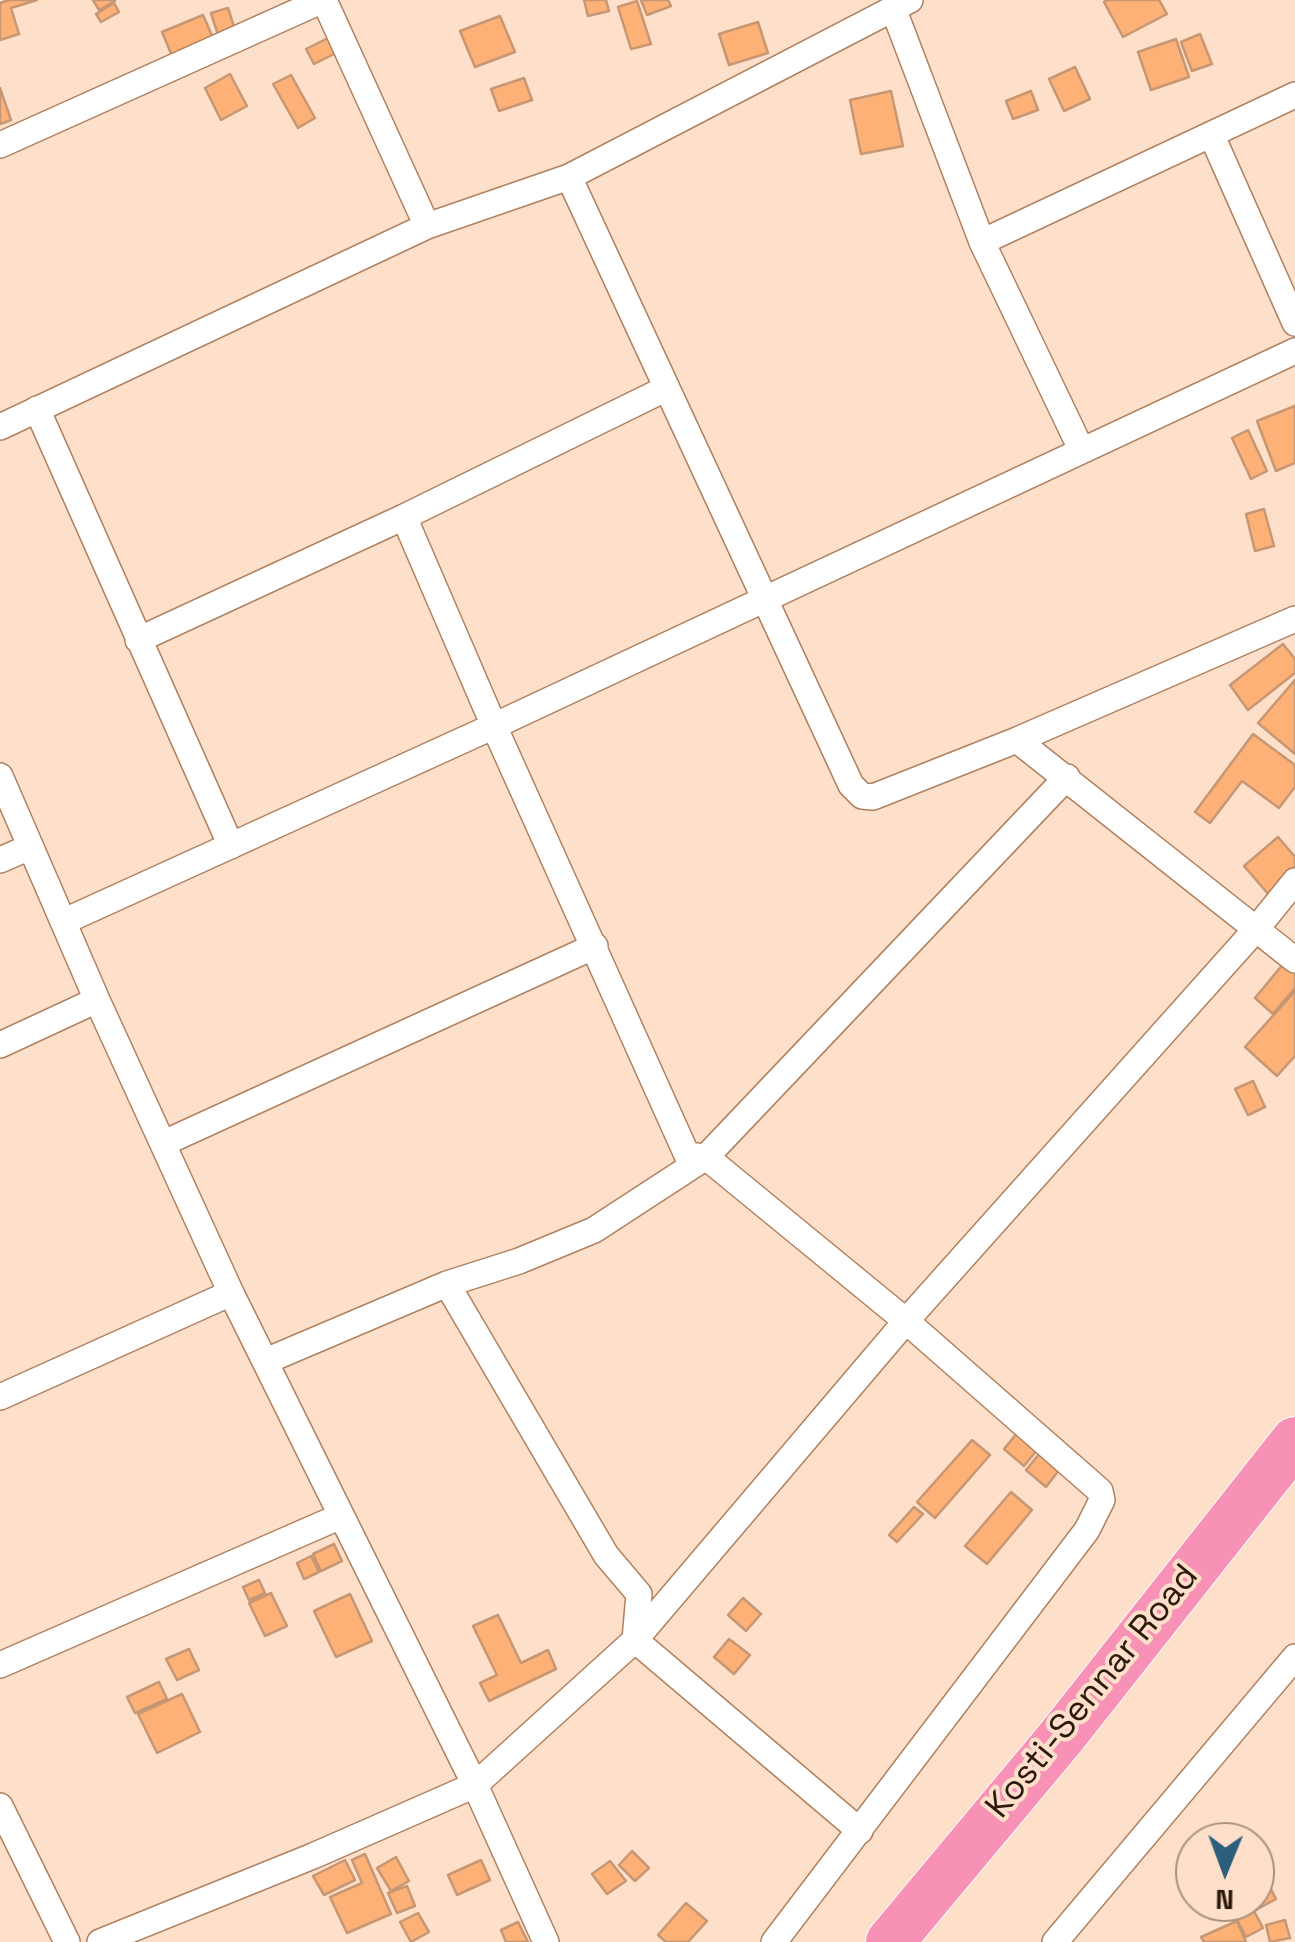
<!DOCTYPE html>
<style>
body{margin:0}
#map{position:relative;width:1295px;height:1942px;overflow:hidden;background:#fedfc9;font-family:"Space Grotesk",sans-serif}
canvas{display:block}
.north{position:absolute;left:1175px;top:1822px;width:100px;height:100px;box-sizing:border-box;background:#fedfc9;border:2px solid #aa907d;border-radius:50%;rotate:181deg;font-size:28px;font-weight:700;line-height:40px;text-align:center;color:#2c190b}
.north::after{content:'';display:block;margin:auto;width:35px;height:45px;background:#2d5e7c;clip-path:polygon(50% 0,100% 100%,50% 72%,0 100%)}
</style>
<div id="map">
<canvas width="1295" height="1942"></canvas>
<div class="north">N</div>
</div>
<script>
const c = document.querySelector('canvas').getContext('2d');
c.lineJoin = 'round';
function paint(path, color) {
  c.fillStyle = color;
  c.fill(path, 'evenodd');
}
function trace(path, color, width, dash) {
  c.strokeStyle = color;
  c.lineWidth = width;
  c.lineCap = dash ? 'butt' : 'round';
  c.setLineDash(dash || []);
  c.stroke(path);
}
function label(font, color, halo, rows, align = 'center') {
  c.font = font + ' "Space Grotesk",sans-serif';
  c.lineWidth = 8;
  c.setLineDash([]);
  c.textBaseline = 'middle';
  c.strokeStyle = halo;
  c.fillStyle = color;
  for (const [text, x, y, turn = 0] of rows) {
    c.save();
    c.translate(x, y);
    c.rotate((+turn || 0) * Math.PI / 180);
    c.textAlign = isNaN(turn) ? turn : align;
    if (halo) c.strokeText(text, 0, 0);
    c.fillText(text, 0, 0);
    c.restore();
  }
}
const building = new Path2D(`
 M 9,0 L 37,0 L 11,8 L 19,34 L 0,40 L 0,3 Z
 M 93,0 L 114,0 L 115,1 L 99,10 Z
 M 584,0 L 606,0 L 609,11 L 588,16 Z
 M 641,0 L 668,0 L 671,6 L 647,15 Z
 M 1107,0 L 1159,0 L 1167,14 L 1123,37 L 1104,2 Z
 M 637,1 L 651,44 L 631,49 L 618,7 Z
 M 114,3 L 119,12 L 101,22 L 96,14 Z
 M 228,8 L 235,30 L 218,35 L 211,13 Z
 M 203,15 L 213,38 L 172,56 L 162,32 Z
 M 500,16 L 515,52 L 475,67 L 460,31 Z
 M 758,22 L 768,53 L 729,65 L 719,34 Z
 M 1200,34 L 1212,64 L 1192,71 L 1181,42 Z
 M 334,35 L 342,50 L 314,64 L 306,49 Z
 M 1176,39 L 1189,77 L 1151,90 L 1138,52 Z
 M 1075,67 L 1090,99 L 1064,111 L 1049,79 Z
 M 230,74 L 247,106 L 221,120 L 205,88 Z
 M 291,75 L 315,118 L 298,128 L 273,84 Z
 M 524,78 L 532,100 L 499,111 L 491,89 Z
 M 0,88 L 11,120 L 0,124 Z
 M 891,91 L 903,146 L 861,154 L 850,100 Z
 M 1031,91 L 1038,110 L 1013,119 L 1006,101 Z
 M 1295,406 L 1295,463 L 1276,471 L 1257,421 Z
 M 1248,430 L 1267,471 L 1251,479 L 1232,438 Z
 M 1264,509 L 1274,546 L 1255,551 L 1246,514 Z
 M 1283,644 L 1295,659 L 1295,673 L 1248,710 L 1230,685 Z
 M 1295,680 L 1295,754 L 1258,723 Z
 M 1253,734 L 1295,765 L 1295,787 L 1279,808 L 1242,781 L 1210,823 L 1195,812 Z
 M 1278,837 L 1295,857 L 1295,874 L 1270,896 L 1244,866 Z
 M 1289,957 L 1295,962 L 1295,988 L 1273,1014 L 1255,998 Z
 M 1295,991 L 1295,1056 L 1277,1076 L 1245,1047 Z
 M 1253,1081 L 1265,1107 L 1248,1115 L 1235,1089 Z
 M 1017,1433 L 1037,1450 L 1024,1466 L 1004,1449 Z
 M 972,1440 L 990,1455 L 935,1518 L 917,1502 Z
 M 1040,1453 L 1060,1469 L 1046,1487 L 1026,1470 Z
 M 1011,1492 L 1032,1510 L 987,1564 L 965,1546 Z
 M 914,1507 L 923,1514 L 897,1542 L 889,1535 Z
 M 334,1544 L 342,1561 L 321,1571 L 313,1554 Z
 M 311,1556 L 319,1572 L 304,1579 L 297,1563 Z
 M 259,1580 L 265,1593 L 249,1600 L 243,1587 Z
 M 271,1593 L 287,1626 L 265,1636 L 249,1603 Z
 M 350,1594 L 372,1641 L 336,1657 L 314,1611 Z
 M 743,1598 L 761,1614 L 746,1631 L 728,1615 Z
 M 498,1615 L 521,1663 L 548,1650 L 556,1669 L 489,1701 L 480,1683 L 497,1675 L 473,1626 Z
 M 729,1639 L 750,1655 L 734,1674 L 714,1657 Z
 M 189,1649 L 199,1670 L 177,1680 L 166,1659 Z
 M 159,1682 L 167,1699 L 135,1713 L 127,1697 Z
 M 182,1694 L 200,1732 L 157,1753 L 138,1714 Z
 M 632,1851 L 649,1868 L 635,1881 L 619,1865 Z
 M 365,1854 L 391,1914 L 347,1933 L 330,1897 L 362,1883 L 352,1860 Z
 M 396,1857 L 409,1881 L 391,1891 L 377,1868 Z
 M 345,1860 L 355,1880 L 324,1895 L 313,1876 Z
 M 481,1860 L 490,1880 L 457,1895 L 448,1875 Z
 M 610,1861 L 626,1881 L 607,1894 L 592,1874 Z
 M 1266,1880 L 1276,1899 L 1254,1911 L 1263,1928 L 1246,1937 L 1228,1902 L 1255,1902 L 1255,1886 Z
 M 407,1886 L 415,1906 L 397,1913 L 388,1893 Z
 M 686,1903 L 707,1921 L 688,1942 L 666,1942 L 658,1935 Z
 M 418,1913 L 429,1932 L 411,1942 L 400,1922 Z
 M 1285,1920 L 1290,1938 L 1270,1942 L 1266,1925 Z
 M 1237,1921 L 1246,1942 L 1204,1942 L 1201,1937 Z
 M 518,1922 L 528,1942 L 506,1942 L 501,1930 Z`);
paint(building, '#fdb177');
trace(building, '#c79774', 2.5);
const street = new Path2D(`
 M 324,0 L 427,226
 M 893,8 L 982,242 L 1081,449
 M 1212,136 L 1295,323
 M 0,145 L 323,0
 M 569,177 L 851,785 L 862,796 L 873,797 L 1017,740 L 1295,619
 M 982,242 L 1295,95
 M 37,409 L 231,846
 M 0,427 L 427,226 L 569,177 L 910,0
 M 404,517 L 494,726 L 687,1155 L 706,1157 L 906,1321 L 1100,1491 L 1102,1500 L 1087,1530 L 774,1942
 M 138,640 L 404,517 L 667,388
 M 1017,740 L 1295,960
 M 0,776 L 97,1000 L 231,1293 L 475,1785 L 546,1942
 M 0,860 L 30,847
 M 65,921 L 494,726 L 1295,351
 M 0,1045 L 97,1000
 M 164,1143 L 595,946
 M 447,1284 L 606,1555 L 639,1594 L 635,1640 L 860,1831
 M 266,1361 L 447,1284 L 519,1261 L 594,1230 L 706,1157 L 1067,777
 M 0,1397 L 231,1293
 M 0,1665 L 341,1516
 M 0,1806 L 67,1942
 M 100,1942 L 313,1856 L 475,1785 L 635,1640 L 906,1321 L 1257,928 L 1295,881
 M 1055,1942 L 1295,1657`);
const highway = new Path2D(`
 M 890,1942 L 1062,1736 L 1295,1441`);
trace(street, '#b0815f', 28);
trace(highway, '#fff', 50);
trace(street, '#fff', 25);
trace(highway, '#f791b6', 48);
label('35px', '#2c190b', '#fedfc9', [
 ["Kosti-Sennar Road",1093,1692,-51]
]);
</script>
